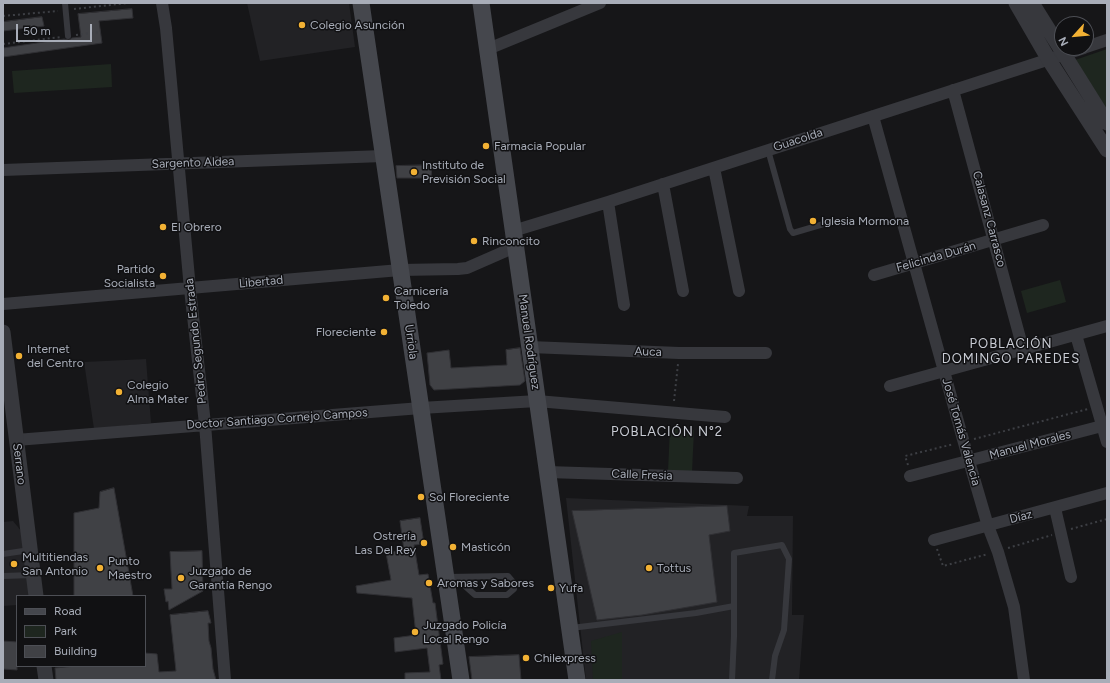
<!DOCTYPE html>
<meta charset="utf-8">
<style>
body{margin:0}
#map{position:relative;width:1110px;height:683px;overflow:hidden;background:#161618;font-family:Figtree,sans-serif}
canvas{display:block}
.frame{position:absolute;inset:0;border:4px solid #a8adb8;pointer-events:none}
.legend{position:absolute;left:16px;top:595px;width:130px;height:72px;box-sizing:border-box;background:#111113;border:1px solid #4d4f55;margin:0;padding:5px 7px;list-style:none;font-size:12px;color:#a8adb8}
.legend li{display:flex;align-items:center;gap:8px;height:20px}
.legend b{width:20px;border:1px solid #4d4f55}
.north{position:absolute;left:1054px;top:16px;width:40px;height:40px;box-sizing:border-box;background:#111113;border:1px solid #4d4f55;border-radius:50%;rotate:243deg;font-size:11px;font-weight:700;line-height:16px;text-align:center;color:#a8adb8}
.north::after{content:'';display:block;margin:auto;width:14px;height:18px;background:#f2b134;clip-path:polygon(50% 0,100% 100%,50% 72%,0 100%)}
.scale{position:absolute;left:16px;top:24px;width:76px;height:18px;box-sizing:border-box;border:2px solid #a8adb8;border-top:0;padding-left:5px;font-size:12px;line-height:14px;white-space:nowrap;color:#a8adb8;-webkit-text-stroke:3px #111113;paint-order:stroke}
</style>
<div id="map">
<canvas width="1110" height="683"></canvas>
<div class="frame"></div>
<ul class="legend">
<li><b style="height:5px;background:#45474d"></b>Road</li>
<li><b style="height:11px;background:#1e261f"></b>Park</li>
<li><b style="height:11px;background:#404145"></b>Building</li>
</ul>
<div class="north">N</div>
<div class="scale">50 m</div>
</div>
<script>
const c = document.querySelector('canvas').getContext('2d');
c.lineJoin = 'round';
function paint(path, color) {
  c.fillStyle = color;
  c.fill(path, 'evenodd');
}
function trace(path, color, width, dash) {
  c.strokeStyle = color;
  c.lineWidth = width;
  c.lineCap = dash ? 'butt' : 'round';
  c.setLineDash(dash || []);
  c.stroke(path);
}
function label(font, color, halo, rows, align = 'center') {
  c.font = font + ' Figtree,sans-serif';
  c.lineWidth = 3;
  c.setLineDash([]);
  c.textBaseline = 'middle';
  c.strokeStyle = halo;
  c.fillStyle = color;
  for (const [text, x, y, turn = 0] of rows) {
    c.save();
    c.translate(x, y);
    c.rotate((+turn || 0) * Math.PI / 180);
    c.textAlign = isNaN(turn) ? turn : align;
    if (halo) c.strokeText(text, 0, 0);
    c.fillText(text, 0, 0);
    c.restore();
  }
}
paint(new Path2D(`
 M 247,3 L 349,3 L 355,47 L 260,61 Z
 M 146,359 L 151,423 L 94,429 L 84,362 Z
 M 566,498 L 749,506 L 747,516 L 793,516 L 792,615 L 804,615 L 799,680 L 586,680 Z
 M 13,521 L 22,532 L 29,596 L 17,596 L 17,605 L 3,606 L 3,522 Z`), '#222225');
paint(new Path2D(`
 M 1107,49 L 1107,112 L 1075,60 Z
 M 111,64 L 112,87 L 14,93 L 12,71 Z
 M 1060,280 L 1066,302 L 1027,313 L 1021,291 Z
 M 670,428 L 694,430 L 692,472 L 668,471 Z
 M 622,632 L 622,680 L 593,680 L 591,641 Z`), '#1e261f');
const building = new Path2D(`
 M 132,9 L 133,18 L 99,21 L 102,43 L 3,57 L 3,48 L 64,39 L 69,40 L 72,38 L 81,37 L 78,14 Z
 M 42,17 L 44,26 L 3,31 L 3,22 Z
 M 432,165 L 431,178 L 397,178 L 396,166 Z
 M 520,348 L 525,381 L 520,385 L 434,390 L 430,385 L 427,353 L 449,350 L 451,368 L 507,365 L 506,350 Z
 M 114,488 L 133,596 L 74,596 L 74,513 L 99,508 L 100,492 Z
 M 727,506 L 730,531 L 709,535 L 717,602 L 642,615 L 597,620 L 572,511 Z
 M 420,518 L 424,544 L 414,545 L 419,575 L 428,574 L 433,603 L 435,603 L 443,664 L 439,665 L 441,680 L 405,680 L 405,673 L 430,672 L 427,648 L 395,652 L 394,638 L 416,635 L 412,598 L 357,593 L 356,586 L 391,580 L 386,553 L 404,550 L 400,521 Z
 M 202,551 L 203,591 L 169,610 L 168,601 L 166,602 L 164,589 L 172,589 L 170,552 Z
 M 208,611 L 211,623 L 208,623 L 209,641 L 211,648 L 213,669 L 216,680 L 56,680 L 55,668 L 76,666 L 145,666 L 145,653 L 157,654 L 159,672 L 176,671 L 170,615 Z
 M 3,641 L 17,642 L 17,670 L 3,669 Z
 M 519,655 L 521,680 L 472,680 L 469,657 Z`);
paint(building, '#404145');
trace(building, '#303034', 1);
trace(new Path2D(`
 M 74,9 L 128,3
 M 3,16 L 58,11
 M 76,35 L 100,32
 M 3,44 L 61,37
 M 674,401 L 678,364
 M 974,439 L 1088,409
 M 908,465 L 905,456 L 954,444
 M 1071,529 L 1107,519
 M 1008,548 L 1052,535
 M 937,549 L 943,566 L 988,554`), '#3d3f44', 2, [2, 3]);
trace(new Path2D(`
 M 65,3 L 68,36
 M 768,150 L 790,229 L 793,233 L 827,223
 M 3,554 L 30,550
 M 3,576 L 33,575
 M 447,577 L 508,576 L 513,582 L 514,589 L 507,595 L 475,595 L 466,587 L 464,577
 M 571,628 L 696,613 L 734,606
 M 732,680 L 734,636 L 734,553 L 782,545 L 789,559 L 784,630 L 775,656 L 772,680`), '#37383d', 6);
trace(new Path2D(`
 M 162,3 L 166,28 L 190,289 L 205,424 L 225,680
 M 1086,47 L 1107,40
 M 488,49 L 600,3
 M 953,90 L 1023,349
 M 873,116 L 969,461 L 988,526 L 998,552 L 1014,607 L 1024,680
 M 714,168 L 739,291
 M 3,170 L 383,156
 M 663,184 L 683,291
 M 608,202 L 624,305
 M 513,231 L 608,202 L 1084,48
 M 874,275 L 1043,225
 M 3,304 L 400,270 L 458,269 L 467,268 L 515,247
 M 1076,335 L 1107,442
 M 530,347 L 679,353 L 766,353
 M 890,386 L 1107,326
 M 16,440 L 421,408 L 537,401 L 725,417
 M 547,472 L 737,478
 M 910,476 L 1102,426
 M 1055,508 L 1071,577
 M 934,540 L 1107,493`), '#37383d', 12);
trace(new Path2D(`
 M 1016,3 L 1049,60 L 1107,150
 M 1032,3 L 1107,123
 M 3,332 L 36,596
 M 44,666 L 46,680`), '#37383d', 15);
trace(new Path2D(`
 M 361,3 L 461,680
 M 481,3 L 577,680`), '#45474d', 17);
for (const [x, y, r, color] of [
 [302,25,4,"#f2b134"],
 [486,146,4,"#f2b134"],
 [414,172,4,"#f2b134"],
 [813,221,4,"#f2b134"],
 [163,227,4,"#f2b134"],
 [474,241,4,"#f2b134"],
 [163,276,4,"#f2b134"],
 [386,298,4,"#f2b134"],
 [384,332,4,"#f2b134"],
 [19,356,4,"#f2b134"],
 [119,392,4,"#f2b134"],
 [421,497,4,"#f2b134"],
 [424,543,4,"#f2b134"],
 [453,547,4,"#f2b134"],
 [14,564,4,"#f2b134"],
 [100,568,4,"#f2b134"],
 [649,568,4,"#f2b134"],
 [181,578,4,"#f2b134"],
 [429,583,4,"#f2b134"],
 [551,588,4,"#f2b134"],
 [415,632,4,"#f2b134"],
 [526,658,4,"#f2b134"]
]) {
  const dot = new Path2D();
  dot.arc(x, y, r, 0, 2 * Math.PI);
  c.fillStyle = color;
  c.fill(dot);
  trace(dot, '#111113', 1.5);
}
label('12px', '#a8adb8', '#111113', [
 ["Colegio Asunción",310,25],
 ["Farmacia Popular",494,146],
 ["Instituto de",422,165],
 ["Previsión Social",422,179],
 ["Iglesia Mormona",821,221],
 ["El Obrero",171,227],
 ["Rinconcito",482,241],
 ["Partido",155,269,"right"],
 ["Socialista",155,283,"right"],
 ["Carnicería",394,291],
 ["Toledo",394,305],
 ["Floreciente",376,332,"right"],
 ["Internet",27,349],
 ["del Centro",27,363],
 ["Colegio",127,385],
 ["Alma Mater",127,399],
 ["Sol Floreciente",429,497],
 ["Ostrería",416,536,"right"],
 ["Las Del Rey",416,550,"right"],
 ["Masticón",461,547],
 ["Multitiendas",22,557],
 ["San Antonio",22,571],
 ["Punto",108,561],
 ["Maestro",108,575],
 ["Tottus",657,568],
 ["Juzgado de",189,571],
 ["Garantía Rengo",189,585],
 ["Aromas y Sabores",437,583],
 ["Yufa",559,588],
 ["Juzgado Policía",423,625],
 ["Local Rengo",423,639],
 ["Chilexpress",534,658]
], 'left');
label('12px', '#a8adb8', '#111113', [
 ["Guacolda",798,140,-18],
 ["Sargento Aldea",193,163,-2],
 ["Calasanz Carrasco",989,219,75],
 ["Felicinda Durán",936,257,-16],
 ["Libertad",261,282,-5],
 ["Pedro Segundo Estrada",196,341,-96],
 ["Urriola",411,342,82],
 ["Manuel Rodríguez",529,342,82],
 ["Auca",648,352,2],
 ["Doctor Santiago Cornejo Campos",277,419,-4],
 ["José Tomás Valencia",961,432,74],
 ["Manuel Morales",1030,445,-15],
 ["Serrano",19,464,83],
 ["Calle Fresia",642,475,2],
 ["Díaz",1021,517,-15]
]);
c.letterSpacing = '1px';
label('13px', '#c9ccd4', '#111113', [
 ["POBLACIÓN",1011,344],
 ["DOMINGO PAREDES",1011,359],
 ["POBLACIÓN N°2",667,432]
]);
c.letterSpacing = '0px';
</script>
